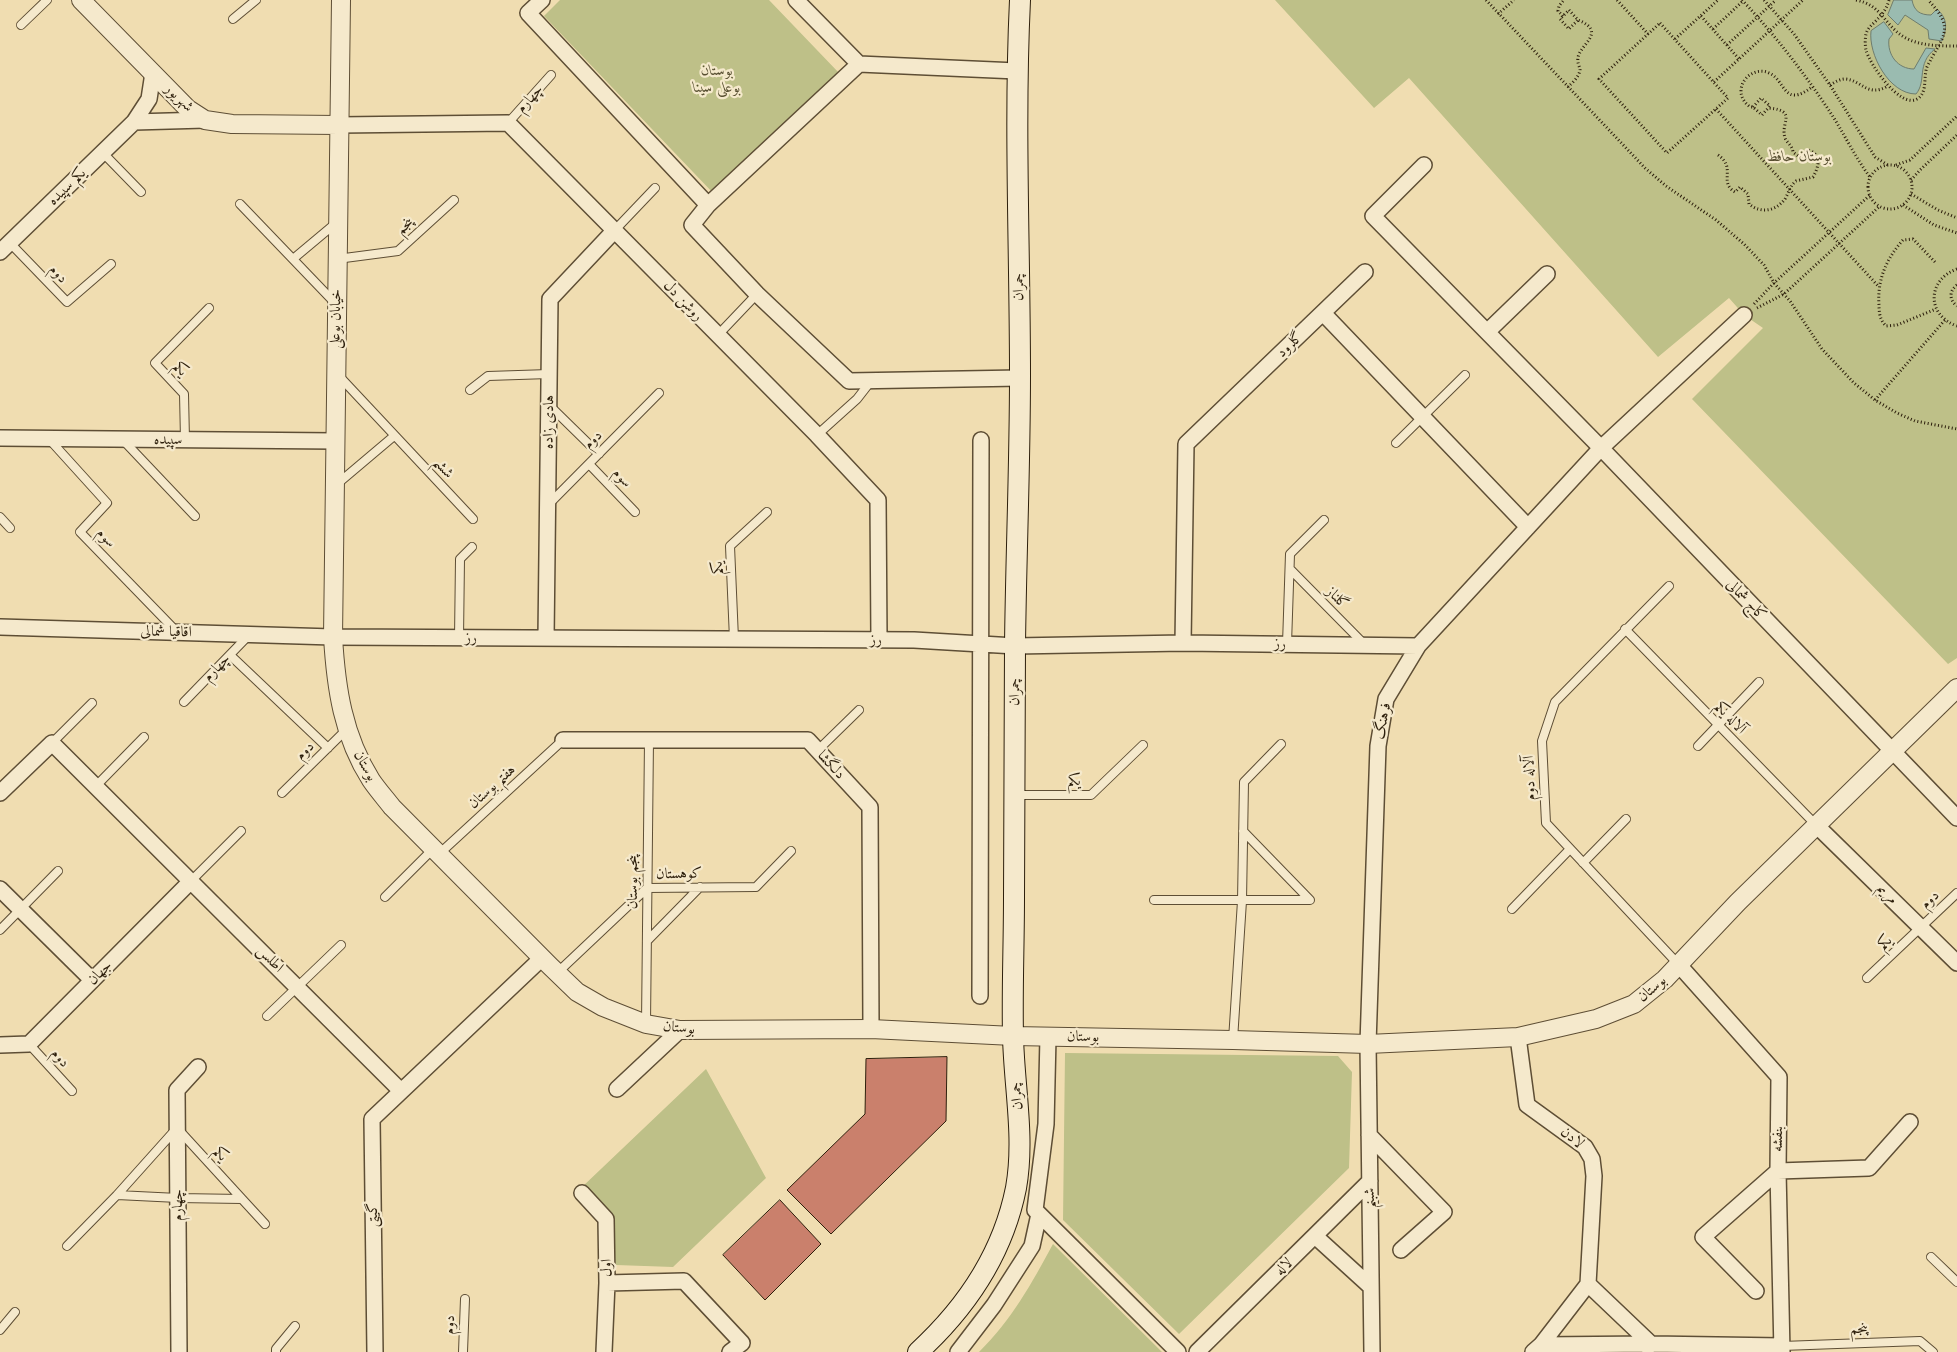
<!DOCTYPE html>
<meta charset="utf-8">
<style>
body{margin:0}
canvas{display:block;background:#f0ddb1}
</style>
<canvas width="1957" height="1352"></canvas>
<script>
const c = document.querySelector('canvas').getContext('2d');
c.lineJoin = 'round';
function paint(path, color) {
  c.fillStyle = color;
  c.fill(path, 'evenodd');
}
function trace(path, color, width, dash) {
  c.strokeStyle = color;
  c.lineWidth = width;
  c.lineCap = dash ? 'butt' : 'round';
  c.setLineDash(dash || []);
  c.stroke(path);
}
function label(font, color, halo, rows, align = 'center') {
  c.font = font + ' "Old Standard TT",Amiri,serif';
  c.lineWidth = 4.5;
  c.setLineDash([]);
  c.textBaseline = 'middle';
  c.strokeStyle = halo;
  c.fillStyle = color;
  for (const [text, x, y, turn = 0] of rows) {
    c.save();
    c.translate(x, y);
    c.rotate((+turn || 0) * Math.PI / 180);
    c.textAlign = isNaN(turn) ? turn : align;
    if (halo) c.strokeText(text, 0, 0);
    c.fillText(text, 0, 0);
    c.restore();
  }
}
paint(new Path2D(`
 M 560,0 L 769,0 L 840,74 L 714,194 L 544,16 Z
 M 1275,0 L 1957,0 L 1957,658 L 1948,664 L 1692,399 L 1763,328 L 1744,315 L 1729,298 L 1658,357 L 1409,78 L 1374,108 Z
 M 1065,1053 L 1338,1056 L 1352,1072 L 1349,1168 L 1179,1334 L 1063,1220 Z
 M 706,1069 L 766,1178 L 673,1267 L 616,1265 L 610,1252 L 610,1217 L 581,1188 Z
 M 1053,1244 L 1162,1352 L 979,1352 C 1011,1321 1032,1283 1053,1244 Z`), '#bec088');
const water = new Path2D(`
 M 1894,0 L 1912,0 C 1914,11 1920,15 1931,15 L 1937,9 C 1948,19 1947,28 1942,41 L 1929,39 L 1928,30 L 1905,15 L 1898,25 L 1888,15 Z
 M 1884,22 L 1893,34 L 1889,39 C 1887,55 1898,69 1914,69 L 1926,48 L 1935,49 C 1916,64 1927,81 1916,94 C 1889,94 1868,54 1871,31 Z`);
paint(water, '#9abbb0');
trace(water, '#6e7d6e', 1);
const building = new Path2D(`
 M 947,1057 L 946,1121 L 831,1234 L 787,1190 L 865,1114 L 866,1059 Z
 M 780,1200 L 821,1244 L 765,1300 L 723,1255 Z`);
paint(building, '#ca806c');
trace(building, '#2d1f0c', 1);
const service = new Path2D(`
 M 233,19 L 256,0
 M 21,25 L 47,0
 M 508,123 L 551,75
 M 103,153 L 141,192
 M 240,204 L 335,303
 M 614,231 L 655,188
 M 10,243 L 67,302 L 111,264
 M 293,259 L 336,223
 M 337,259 L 398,251 L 454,200
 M 717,336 L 757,294
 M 339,376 L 473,519
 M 470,390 L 488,376 L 549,374
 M 550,406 L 599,454
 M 817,435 L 857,399 L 871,381
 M 49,439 L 107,503 L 80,532 L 177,632
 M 122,439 L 195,516
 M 185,440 L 184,394 L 155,363 L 209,308
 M 1396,443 L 1465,375
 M 589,464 L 635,512
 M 336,485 L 394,436
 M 548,505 L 659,393
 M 0,517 L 10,528
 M 1290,569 L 1364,644
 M 1669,586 L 1555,702 L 1542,741 L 1546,823 L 1679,965
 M 1625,629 L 1816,825
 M 459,638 L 460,559 L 472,547
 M 734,639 L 730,546 L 767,512
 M 1287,644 L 1290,554 L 1324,520
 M 230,655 L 328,748
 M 184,702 L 249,635
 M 52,743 L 92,703
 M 1698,746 L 1759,682
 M 818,750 L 859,710
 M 96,786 L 144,737
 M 282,793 L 346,730
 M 1016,795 L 1091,795 L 1143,745
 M 439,854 L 563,740
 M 1583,863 L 1626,819
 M 191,881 L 241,831
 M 385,897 L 433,849
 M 1154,900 L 1310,900 L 1243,831
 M 1512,909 L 1570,849
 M 0,930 L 58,871
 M 647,941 L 700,887
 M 557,973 L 647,888 L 756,887 L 791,851
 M 1867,978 L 1957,893
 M 267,1016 L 341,945
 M 646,1023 L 649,740
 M 1233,1040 L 1242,901 L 1244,782 L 1281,744
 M 29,1044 L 72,1091
 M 117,1195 L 177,1128 L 242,1199
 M 67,1246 L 117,1195 L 178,1198 L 242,1199 L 265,1224
 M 1931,1257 L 1957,1282
 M 0,1330 L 15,1312
 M 1782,1346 L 1920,1341 L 1933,1352
 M 276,1352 L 276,1349 L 295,1326
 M 463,1352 L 465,1299`);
const minor = new Path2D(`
 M 542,0 L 528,13 L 708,205
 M 796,0 L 859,64 L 1017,71
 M 859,64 L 708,205 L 692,225 L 757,294 L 849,381 L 1020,378
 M 134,122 L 205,120
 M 339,125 L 508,123 L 817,435 L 878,500 L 879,640
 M 1424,165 L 1373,216 L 1601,448 L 1957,818
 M 0,252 L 134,122 L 149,99 L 153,73
 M 1323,313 L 1528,527
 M 1487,332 L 1547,274
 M 0,438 L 335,441
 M 0,627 L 333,637 L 914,640 L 1015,646 L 1183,643 L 1418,646
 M 546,638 L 550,299 L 614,231
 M 1183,643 L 1186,444 L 1365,272
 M 563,740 L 808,740 L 870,807 L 871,1029
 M 0,793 L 52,743 L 401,1091
 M 1816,825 L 1957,963
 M 0,889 L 92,980
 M 1679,965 L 1779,1077 L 1778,1171 L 1782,1352
 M 980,996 L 981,440
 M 1048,1037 L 1046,1124 L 1035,1210 L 1178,1352
 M 1518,1037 L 1527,1105 L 1585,1147 L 1592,1159 L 1594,1176 L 1588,1284
 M 0,1045 L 29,1044 L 191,881
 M 617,1089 L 680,1030
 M 1369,1135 L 1444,1212 L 1401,1250
 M 582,1193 L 606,1219 L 607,1283 L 604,1352
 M 1315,1236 L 1371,1287
 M 607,1283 L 684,1281 L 742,1343 L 730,1352
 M 1756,1291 L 1703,1237 L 1778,1171 L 1869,1168 L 1910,1122
 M 1541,1345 L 1588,1284 L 1651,1344 L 1648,1347
 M 179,1352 L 177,1090 L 198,1067
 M 375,1352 L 372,1119 L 542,958
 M 958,1352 L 994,1305 L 1032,1246 L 1039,1214
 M 1197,1352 L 1370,1181
 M 1372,1352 L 1368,1044 L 1378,746 L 1386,699 L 1418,646 L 1601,448 L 1744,315
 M 1533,1352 L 1541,1345 L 1651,1344 L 1782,1346`);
const tertiary = new Path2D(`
 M 81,0 L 188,109 L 205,120 L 232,124 L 339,125
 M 341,0 L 333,637 C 336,688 343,736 371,780 C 377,789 385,798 392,807 L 550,966 L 577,992 L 603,1007 L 646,1024 L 680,1030 L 871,1029 L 1013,1036 L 1233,1040 L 1368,1044 L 1518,1037 L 1596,1019 L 1634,1004 L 1665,979 L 1738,902 L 1957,688`);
const secondary = new Path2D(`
 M 918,1352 C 966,1308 1003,1253 1016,1188 C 1025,1138 1014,1086 1013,1036 C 1012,989 1014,943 1014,897 C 1015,813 1014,730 1015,646 C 1016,556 1020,466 1020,375 C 1020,250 1014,125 1020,0`);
trace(service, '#5e4e35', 10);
trace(minor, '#5e4e35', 18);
trace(tertiary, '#5e4e35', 20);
trace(secondary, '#2d1f0c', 22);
trace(new Path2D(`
 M 1486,0 L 1645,168 L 1666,186 L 1716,220 L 1744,244 L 1764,265 L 1774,283 L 1790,301 L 1822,349 L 1854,383 L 1875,400 L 1897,413 L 1915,421 L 1957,429
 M 1617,0 L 1648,34
 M 1742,0 C 1774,34 1802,70 1828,109 C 1843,131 1854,156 1870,177
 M 1764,0 L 1794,34 L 1830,85 L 1875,157 L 1888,165
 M 1856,0 C 1882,5 1884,25 1904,37 C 1919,46 1940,46 1957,46
 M 1889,0 C 1884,19 1869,23 1866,34 C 1865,39 1865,45 1866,50 C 1869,63 1900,109 1917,99 C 1928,93 1923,77 1927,67 C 1942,36 1957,30 1928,0
 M 1569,10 L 1578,20 L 1569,29 L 1560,19 Z
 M 1498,14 L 1514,0
 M 1563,16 L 1558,11 L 1559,6 L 1564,0
 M 1701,16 L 1739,59
 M 1660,23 L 1728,98 L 1667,153 L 1599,79 Z
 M 1713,29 L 1743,1
 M 1675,39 L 1718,0
 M 1727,45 L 1776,0
 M 1714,82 L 1803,0
 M 1830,85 C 1835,82 1840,79 1845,79 C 1862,80 1867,98 1888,86
 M 1568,87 C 1572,83 1579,77 1580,70 C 1580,67 1577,63 1578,58 C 1579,45 1608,32 1578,20
 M 1753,107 L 1761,98 L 1770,106 L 1762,115 L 1753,107 L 1750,107 C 1745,103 1741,98 1741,91 C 1741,77 1757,67 1769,73 C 1786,80 1783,109 1812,87
 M 1716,109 L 1879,287
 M 1718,155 C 1737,168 1718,182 1735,192 L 1740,187 L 1748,194 L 1749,204 C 1761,214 1776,211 1785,199 C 1789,192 1790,186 1796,181 L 1813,177 C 1819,167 1822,154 1808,150 L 1803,155 L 1798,156 L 1793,152 C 1792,145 1787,143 1785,138 C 1780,122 1798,111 1769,108
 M 1896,165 L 1910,160 L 1957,116
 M1868 187a22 22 0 1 1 44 0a22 22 0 1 1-44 0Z
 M 1911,180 L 1920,170 L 1957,135
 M 1911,194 L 1938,210 L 1957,218
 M 1903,205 L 1934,225 L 1957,233
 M 1935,262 L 1913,239 L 1903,240 C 1887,258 1877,279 1879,305 C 1879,313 1880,320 1886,326 L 1897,325 L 1936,309
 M 1957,269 C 1927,280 1926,315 1957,326
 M 1957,285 C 1949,291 1949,300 1957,306
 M 1754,304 L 1774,283 L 1870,195
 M 1757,308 L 1784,294 L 1880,206
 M 1875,400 L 1945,320`), '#2d1f0c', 3, [1, 2.5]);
trace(service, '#f5e9cc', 8);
trace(minor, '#f5e9cc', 15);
trace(tertiary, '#f5e9cc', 18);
trace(secondary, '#f5e9cc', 20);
label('italic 15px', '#584f31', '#f5e9cc', [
 ["بوستان",717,71],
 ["بوعلی سینا",717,88],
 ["بوستان حافظ",1799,157]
]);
label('15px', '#2d1f0c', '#f5e9cc', [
 ["شهریور",179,98,43],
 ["چهارم",530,99,-48],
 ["یکم سپیده",67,187,-44],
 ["پنجم",405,226,-43],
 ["دوم",58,274,46],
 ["چمران",1019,287,-90],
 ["روشن دل",683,301,46],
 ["خیابان بوعلی",336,319,-89],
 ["گلرود",1290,345,-44],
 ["یکم",180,369,47],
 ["هادی زاده",549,422,-89],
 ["سپیده",168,440,1],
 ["دوم",593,440,-45],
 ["ششم",443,468,47],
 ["سوم",622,478,46],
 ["سوم",106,538,46],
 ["یکم",718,568,-92],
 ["گلناز",1337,598,45],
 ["کاج شمالی",1746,600,46],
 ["اقاقیا شمالی",166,632,1],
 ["رز",471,638],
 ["رز",876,640],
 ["رز",1280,644,1],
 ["چهارم",217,668,-46],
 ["چمران",1015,692,-90],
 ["آلاله یکم",1730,718,46],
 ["فرهنگ",1383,721,-79],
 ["دوم",305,751,-45],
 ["دلگشا",831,765,47],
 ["بوستان",365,766,61],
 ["آلاله دوم",1530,778,-93],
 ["یکم",1074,781],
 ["هفتم بوستان",492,787,-42],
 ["کوهستان",679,874,-1],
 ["پنجم بوستان",633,882,-90],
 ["مریم",1887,894,44],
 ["دوم",1930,900,-44],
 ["یکم",1885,943,-43],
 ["اطلس",270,959,45],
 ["جهان",100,973,-45],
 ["بوستان",1652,989,-40],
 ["بوستان",679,1028,6],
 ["بوستان",1083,1037,1],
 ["دوم",60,1058,48],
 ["چمران",1017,1096,-94],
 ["لادن",1572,1138,39],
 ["بنفشه",1778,1139,-89],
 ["یکم",220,1154,47],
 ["شبنم",1370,1198,-91],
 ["چهارم",178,1205,-90],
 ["گیتی",373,1215,-91],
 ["لاله",1284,1267,-44],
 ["اول",607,1268,-91],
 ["دوم",450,1325,-89],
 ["پنجم",1859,1329,-2]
]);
</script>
